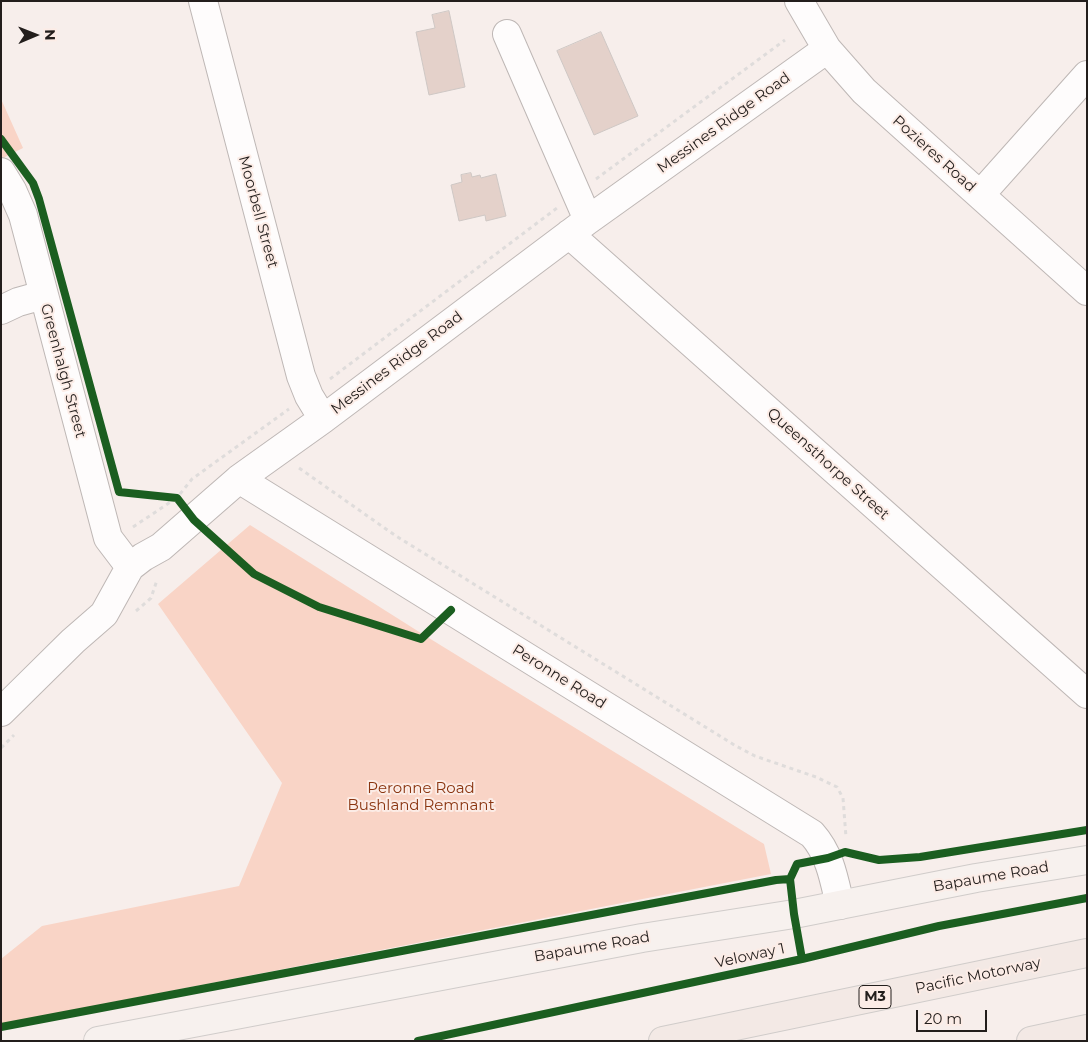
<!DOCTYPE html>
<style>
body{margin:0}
#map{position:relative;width:1088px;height:1042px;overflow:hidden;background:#f7eeeb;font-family:Montserrat,sans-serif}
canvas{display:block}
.frame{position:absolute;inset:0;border:2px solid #231e1c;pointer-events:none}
.north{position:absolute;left:10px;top:10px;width:50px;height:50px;-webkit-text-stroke:4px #fcece6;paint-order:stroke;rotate:89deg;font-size:14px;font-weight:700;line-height:20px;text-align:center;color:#231e1c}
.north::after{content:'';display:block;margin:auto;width:18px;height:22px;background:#231e1c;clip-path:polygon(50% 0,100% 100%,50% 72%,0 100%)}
.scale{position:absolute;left:916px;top:1010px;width:71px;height:22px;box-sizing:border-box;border:2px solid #231e1c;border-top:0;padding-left:6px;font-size:15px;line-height:18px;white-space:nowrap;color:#231e1c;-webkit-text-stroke:4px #fcece6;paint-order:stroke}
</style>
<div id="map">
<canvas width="1088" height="1042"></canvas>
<div class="frame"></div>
<div class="north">N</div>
<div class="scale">20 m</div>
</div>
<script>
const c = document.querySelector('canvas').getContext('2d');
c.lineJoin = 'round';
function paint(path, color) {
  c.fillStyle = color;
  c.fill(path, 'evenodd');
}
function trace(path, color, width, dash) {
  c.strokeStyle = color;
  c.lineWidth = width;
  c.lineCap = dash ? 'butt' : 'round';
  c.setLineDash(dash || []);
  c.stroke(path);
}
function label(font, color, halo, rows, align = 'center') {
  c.font = font + ' Montserrat,sans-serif';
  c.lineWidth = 4;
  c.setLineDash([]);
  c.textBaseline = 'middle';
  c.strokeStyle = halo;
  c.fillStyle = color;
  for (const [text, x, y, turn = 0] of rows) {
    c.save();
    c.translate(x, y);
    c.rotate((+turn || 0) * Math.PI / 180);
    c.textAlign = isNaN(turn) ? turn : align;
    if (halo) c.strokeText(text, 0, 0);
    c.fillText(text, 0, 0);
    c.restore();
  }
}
paint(new Path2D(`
 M 1,99 L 23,148 L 1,159 Z
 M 250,525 L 424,635 L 764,844 L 771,874 L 1,1024 L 1,959 L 42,926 L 239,886 L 282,783 L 158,604 Z`), '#f9d4c6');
const building = new Path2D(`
 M 449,11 L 465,87 L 429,95 L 416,32 L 435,28 L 432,15 Z
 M 601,32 L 638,116 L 594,135 L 557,51 Z
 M 471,173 L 472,177 L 480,175 L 481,178 L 496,174 L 506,216 L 486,221 L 485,215 L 459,221 L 451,185 L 462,182 L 461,175 Z`);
paint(building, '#e4d1ca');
trace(building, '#cec7c4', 1);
const minor = new Path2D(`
 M 203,1 L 301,376 L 309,396 L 323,419
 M 799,1 L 827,49 L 864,91 L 1087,291
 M 507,34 L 588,220
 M 1,172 L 12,190 L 23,215 L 108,538 L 130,567
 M 980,195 L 1087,75
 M 569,234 L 1087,694
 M 1,310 L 18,302 L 43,295
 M 239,479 L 812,834 C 830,854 834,879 840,905
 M 1,712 L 73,641 L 104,614 L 130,567 L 143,557 L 161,547 L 239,479 L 323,419 L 588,220 L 827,49`);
const major = new Path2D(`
 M 98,1041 L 642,938 L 794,914 L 976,878 L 1087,860`);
const highway = new Path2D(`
 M 663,1041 L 1087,953
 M 1031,1041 L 1087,1029`);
trace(minor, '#beb7b5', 30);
trace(major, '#d0ccca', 30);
trace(highway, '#d0ccca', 30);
trace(new Path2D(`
 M 596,179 L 785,40
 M 330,379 L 557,208
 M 299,468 L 396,536 L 736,746 L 755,756 L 816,777 L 837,787 L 843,798 L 846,837
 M 180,494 L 192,479 L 289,409
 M 133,527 L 172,501
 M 136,611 L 151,598 L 157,580
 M 1,748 L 14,735`), '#dfdcdb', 3, [4, 4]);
trace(minor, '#fefcfc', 28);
trace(major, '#f7f1ee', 28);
trace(highway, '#f3e9e5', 28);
trace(new Path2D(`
 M 1,139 L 33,183 L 39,199 L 119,492 L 177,498 L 194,520 L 254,574 L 319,607 L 421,639 L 451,610
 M 790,879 L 794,914 L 802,959
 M 1,1027 L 776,880 L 790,879 L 797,864 L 828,858 L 845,852 L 879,860 L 920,857 L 1087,830
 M 418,1041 L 802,959 L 939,926 L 1087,898`), '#1b5e20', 8);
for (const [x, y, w] of [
 [875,997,32]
]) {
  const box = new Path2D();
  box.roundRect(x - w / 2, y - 11.5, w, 23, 4);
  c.fillStyle = '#fcece6';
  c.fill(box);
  trace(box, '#231e1c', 1);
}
label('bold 14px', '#231e1c', null, [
 ["M3",875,997]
]);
label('15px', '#231e1c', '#fcece6', [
 ["Messines Ridge Road",724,123,-36],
 ["Pozieres Road",934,154,42],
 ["Moorbell Street",258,212,75],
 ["Messines Ridge Road",397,363,-37],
 ["Greenhalgh Street",63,371,75],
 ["Queensthorpe Street",828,464,42],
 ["Peronne Road",559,677,32],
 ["Bapaume Road",991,877,-10],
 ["Bapaume Road",592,947,-10],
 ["Veloway 1",750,956,-12],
 ["Pacific Motorway",978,976,-12]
]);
label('15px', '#8a3510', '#fcece6', [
 ["Peronne Road",421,789],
 ["Bushland Remnant",421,806]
]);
</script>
